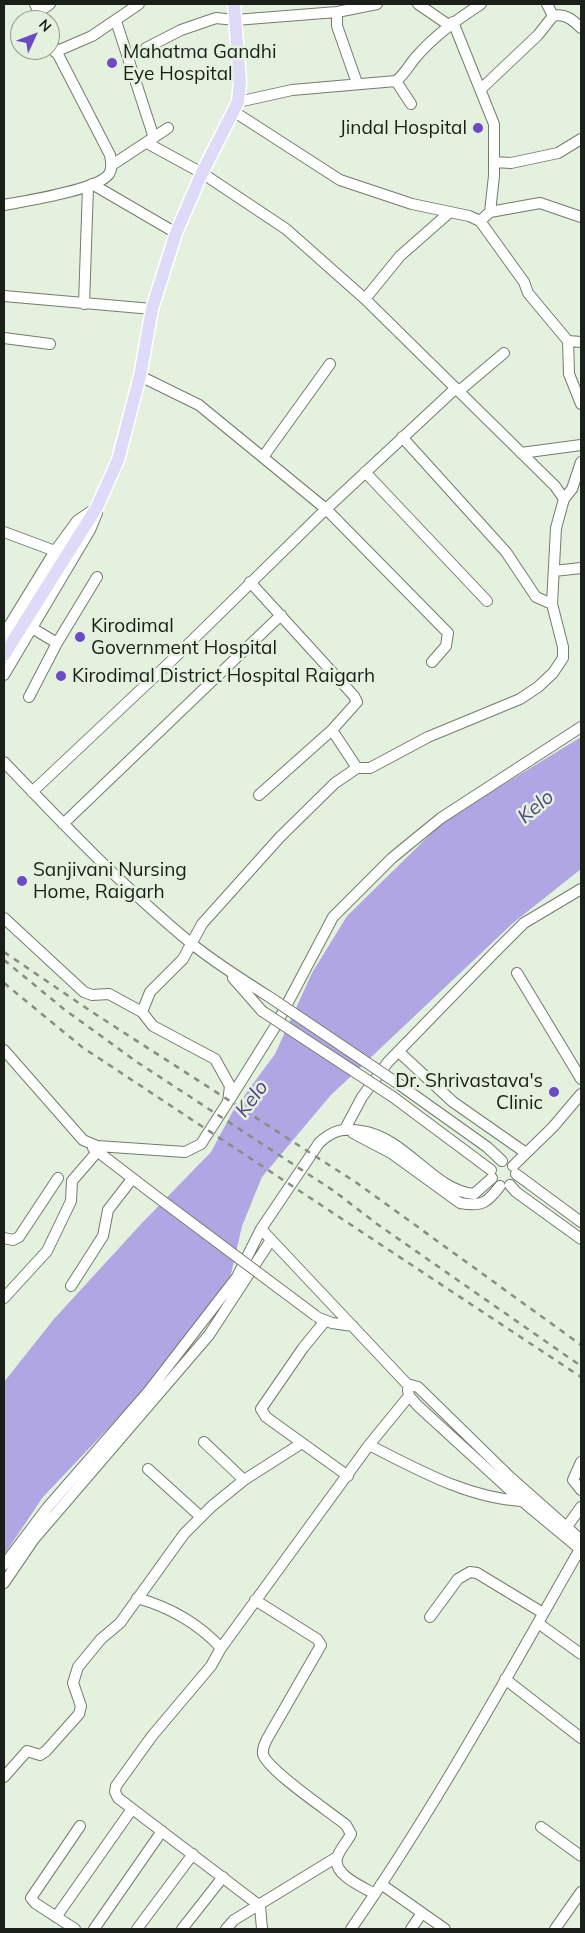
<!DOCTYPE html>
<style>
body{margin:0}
#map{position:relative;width:585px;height:1933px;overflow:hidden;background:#e4f1de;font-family:Mulish,sans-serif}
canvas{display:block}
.frame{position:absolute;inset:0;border:5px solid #1b1f19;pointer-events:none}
.north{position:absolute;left:10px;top:10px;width:50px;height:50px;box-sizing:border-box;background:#e4f1de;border:1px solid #949d8f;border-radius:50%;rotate:47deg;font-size:14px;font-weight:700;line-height:20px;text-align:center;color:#1b1f19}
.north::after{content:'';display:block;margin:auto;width:18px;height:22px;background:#6c4ac3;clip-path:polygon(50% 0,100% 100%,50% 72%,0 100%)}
</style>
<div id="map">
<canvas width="585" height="1933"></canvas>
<div class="frame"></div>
<div class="north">N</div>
</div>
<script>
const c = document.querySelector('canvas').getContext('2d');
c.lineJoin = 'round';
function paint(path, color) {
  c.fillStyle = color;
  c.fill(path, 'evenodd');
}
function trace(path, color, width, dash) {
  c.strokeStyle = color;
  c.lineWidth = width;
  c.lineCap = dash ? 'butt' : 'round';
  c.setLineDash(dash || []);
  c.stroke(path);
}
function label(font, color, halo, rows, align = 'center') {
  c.font = font + ' Mulish,sans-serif';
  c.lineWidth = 5;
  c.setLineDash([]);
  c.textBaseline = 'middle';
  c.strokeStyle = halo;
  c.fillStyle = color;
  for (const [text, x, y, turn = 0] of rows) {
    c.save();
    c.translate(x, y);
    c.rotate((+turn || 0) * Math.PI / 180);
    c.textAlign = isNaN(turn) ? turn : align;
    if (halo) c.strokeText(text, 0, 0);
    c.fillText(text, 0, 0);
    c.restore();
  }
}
paint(new Path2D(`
 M 581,737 L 581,869 L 513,923 L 330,1096 L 262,1177 L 242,1226 L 229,1283 L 171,1362 L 43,1497 L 4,1555 L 4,1382 L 54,1319 L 142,1223 L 211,1152 L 233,1111 L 275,1054 L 312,973 L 347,916 L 444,821 Z`), '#b0a6e4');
const minor = new Path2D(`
 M 35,4 L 42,20
 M 418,4 L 450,26
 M 547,4 L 553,16 C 565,13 573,20 581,28
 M 39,12 L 50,4
 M 337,12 L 337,26 L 357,83
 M 116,21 L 154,138
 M 453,22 L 494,124 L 494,176 L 490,212 L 480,221
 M 146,48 L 181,30 L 216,18 L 235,20 L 337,12 L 377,4
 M 55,52 L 92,36 L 139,4
 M 481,89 L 538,35 L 553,16
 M 238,102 L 292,90 L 396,81
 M 411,104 L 396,81 C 405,74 409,65 416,57 C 435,35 458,19 481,4
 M 233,111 L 340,180 L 412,204 L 469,216 L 480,221 L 524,282 L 528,293 L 568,341 L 569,374 L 581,404
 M 494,162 L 511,163 L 558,153 L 581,139
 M 112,165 L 168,128
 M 92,184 L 176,233
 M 4,205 C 25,201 98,190 109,174 C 113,168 111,162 110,155 L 50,39
 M 490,212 L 540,203 L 581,217
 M 4,296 L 152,309
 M 365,299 L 400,256 L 450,212
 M 84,304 L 88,187
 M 4,338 L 50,344
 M 568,341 L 581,342
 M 140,376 L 199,405 L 326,509 L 448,633 L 446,646 L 432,662
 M 459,391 L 504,353
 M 402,437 L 506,552 L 536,597 L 552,604
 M 521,453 L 581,445
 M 263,457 L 330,364
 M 365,472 L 487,601
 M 564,499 L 572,489 L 581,462
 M 4,532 L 55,551 L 77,521 L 96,508
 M 554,571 L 581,568
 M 250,582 L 354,696 L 357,702 L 332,730 L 259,795
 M 32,628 L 57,643
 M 4,634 L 55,551
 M 4,675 L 90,530 L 97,513
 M 29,697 L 57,643 L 97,577
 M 332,730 L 357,768
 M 4,762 C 64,825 125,889 192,944 C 217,964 244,981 271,998
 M 32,792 L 167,665 L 326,509 L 456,388
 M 63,824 L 281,615
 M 4,918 L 84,992 L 92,995 L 109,994 L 142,1012
 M 517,973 L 581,1079
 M 233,978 L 262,1011
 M 4,1050 L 83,1140 L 97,1146 L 185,1152 L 201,1144 L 228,1102 L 230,1086 L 215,1059 L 153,1026 L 142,1012 L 150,992 L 183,959 L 202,924 L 280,837 L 335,783 L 357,768 L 370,768 L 428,737 L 520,699 L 538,687 L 553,673 L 563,658 L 563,647 L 552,604 L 556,528 L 564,499 L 555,486 L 365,299 L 286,229 L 202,173 L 147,143
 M 399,1052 L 453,1102 L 526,1153
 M 400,1085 L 487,1147 L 502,1161
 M 393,1097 L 491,1170
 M 230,1099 L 275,1027 L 333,917 L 392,858 L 441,818 L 581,727
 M 345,1129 L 362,1097 L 388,1062 L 494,953 L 524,923 L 581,889
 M 353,1133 L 391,1153 L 460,1203 C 482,1207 487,1203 500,1186
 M 93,1148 L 153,1194
 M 513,1166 L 553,1127 L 581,1094
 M 516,1174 L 581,1222
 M 492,1178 L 474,1194 C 432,1190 406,1137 361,1131 C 342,1128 333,1130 319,1143 L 261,1229 L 407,1384 L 418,1387 L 510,1477 L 581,1540
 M 510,1185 L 516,1192 L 581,1239
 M 4,1238 L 13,1240 L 19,1237 L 58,1178
 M 71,1286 L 103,1236 L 108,1210 L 132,1179
 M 4,1298 L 47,1251 L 71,1201 L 72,1181 L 97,1152
 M 319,1318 L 332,1323 L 353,1326
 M 325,1321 L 303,1348 L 261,1409 L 266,1417 L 348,1476
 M 408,1390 L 409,1396 L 418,1406 L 522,1501 L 581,1550
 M 204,1442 L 244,1480
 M 369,1445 C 417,1469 467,1498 522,1501
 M 581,1462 L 573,1480 L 581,1490
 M 148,1469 L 201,1517
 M 566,1528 L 581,1507
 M 4,1565 L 47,1508 L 148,1392 L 237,1277 L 261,1229
 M 4,1583 L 34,1539 L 209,1335 L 271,1240
 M 137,1598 C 169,1607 199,1624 221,1648
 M 255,1600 L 317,1639 L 321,1645 L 267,1739 C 265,1743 262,1749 263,1754 C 267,1770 330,1812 346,1825 L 351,1834 C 347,1842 339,1850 337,1858 C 333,1875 363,1887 375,1894
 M 430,1617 L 458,1579 L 470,1572 L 477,1573 L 543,1613
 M 538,1623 L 581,1654
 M 505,1679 L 581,1738
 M 4,1777 L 27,1751 L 40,1755 L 46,1751 L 79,1714 L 81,1706 L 73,1683 L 78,1667 L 101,1639 L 120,1623 L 184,1534 L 212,1506 L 244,1480 L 302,1443
 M 541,1827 L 581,1856
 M 381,1884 L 445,1929
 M 56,1917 L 132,1809
 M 75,1929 L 35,1903 L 31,1898 L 80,1826
 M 94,1929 L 162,1831
 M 137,1929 L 193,1854
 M 182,1929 L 223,1877
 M 226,1929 L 234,1920 L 337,1857
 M 262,1929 L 260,1906 L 118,1798 L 115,1792 L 116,1786 L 152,1736 L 211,1666 L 221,1648 L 369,1445 L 409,1396
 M 351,1929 C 435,1808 507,1677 580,1549
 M 411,1929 L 422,1913
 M 555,1929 L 581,1892`);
const major = new Path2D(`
 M 4,655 L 97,507 L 118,460 L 140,376 L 152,309 L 176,233 L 202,173 L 238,102 L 240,83 L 234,4`);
trace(minor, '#727d6c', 12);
trace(major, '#fff', 15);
trace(minor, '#fff', 10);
trace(major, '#dedaf8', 12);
trace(new Path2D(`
 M 4,952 L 92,1012 L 357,1183 L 581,1345
 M 4,960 L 65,1010 L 137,1062 L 334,1191 L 377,1224 L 581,1366
 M 4,983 L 82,1047 L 581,1377`), '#868f82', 2.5, [6, 6]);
const minorBridge = new Path2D(`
 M 271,998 L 400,1085
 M 262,1011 L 393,1097
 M 153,1194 L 316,1316`);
trace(minorBridge, '#727d6c', 12, []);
trace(minorBridge, '#fff', 10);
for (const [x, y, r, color] of [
 [112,63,6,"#6c4ac3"],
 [478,128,6,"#6c4ac3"],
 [80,637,6,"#6c4ac3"],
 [61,676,6,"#6c4ac3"],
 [22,881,6,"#6c4ac3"],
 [554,1092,6,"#6c4ac3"]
]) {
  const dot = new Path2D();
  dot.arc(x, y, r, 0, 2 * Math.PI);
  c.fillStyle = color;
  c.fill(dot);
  trace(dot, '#e4f1de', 2);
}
label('19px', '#1b1f19', '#e4f1de', [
 ["Mahatma Gandhi",123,52],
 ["Eye Hospital",123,74],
 ["Jindal Hospital",467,128,"right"],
 ["Kirodimal",91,626],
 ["Government Hospital",91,648],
 ["Kirodimal District Hospital Raigarh",72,676],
 ["Sanjivani Nursing",33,870],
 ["Home, Raigarh",33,892],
 ["Dr. Shrivastava's",543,1081,"right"],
 ["Clinic",543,1103,"right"]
], 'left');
label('italic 20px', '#54428c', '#e4f1de', [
 ["Kelo",536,807,-40],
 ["Kelo",252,1099,-53]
]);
</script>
